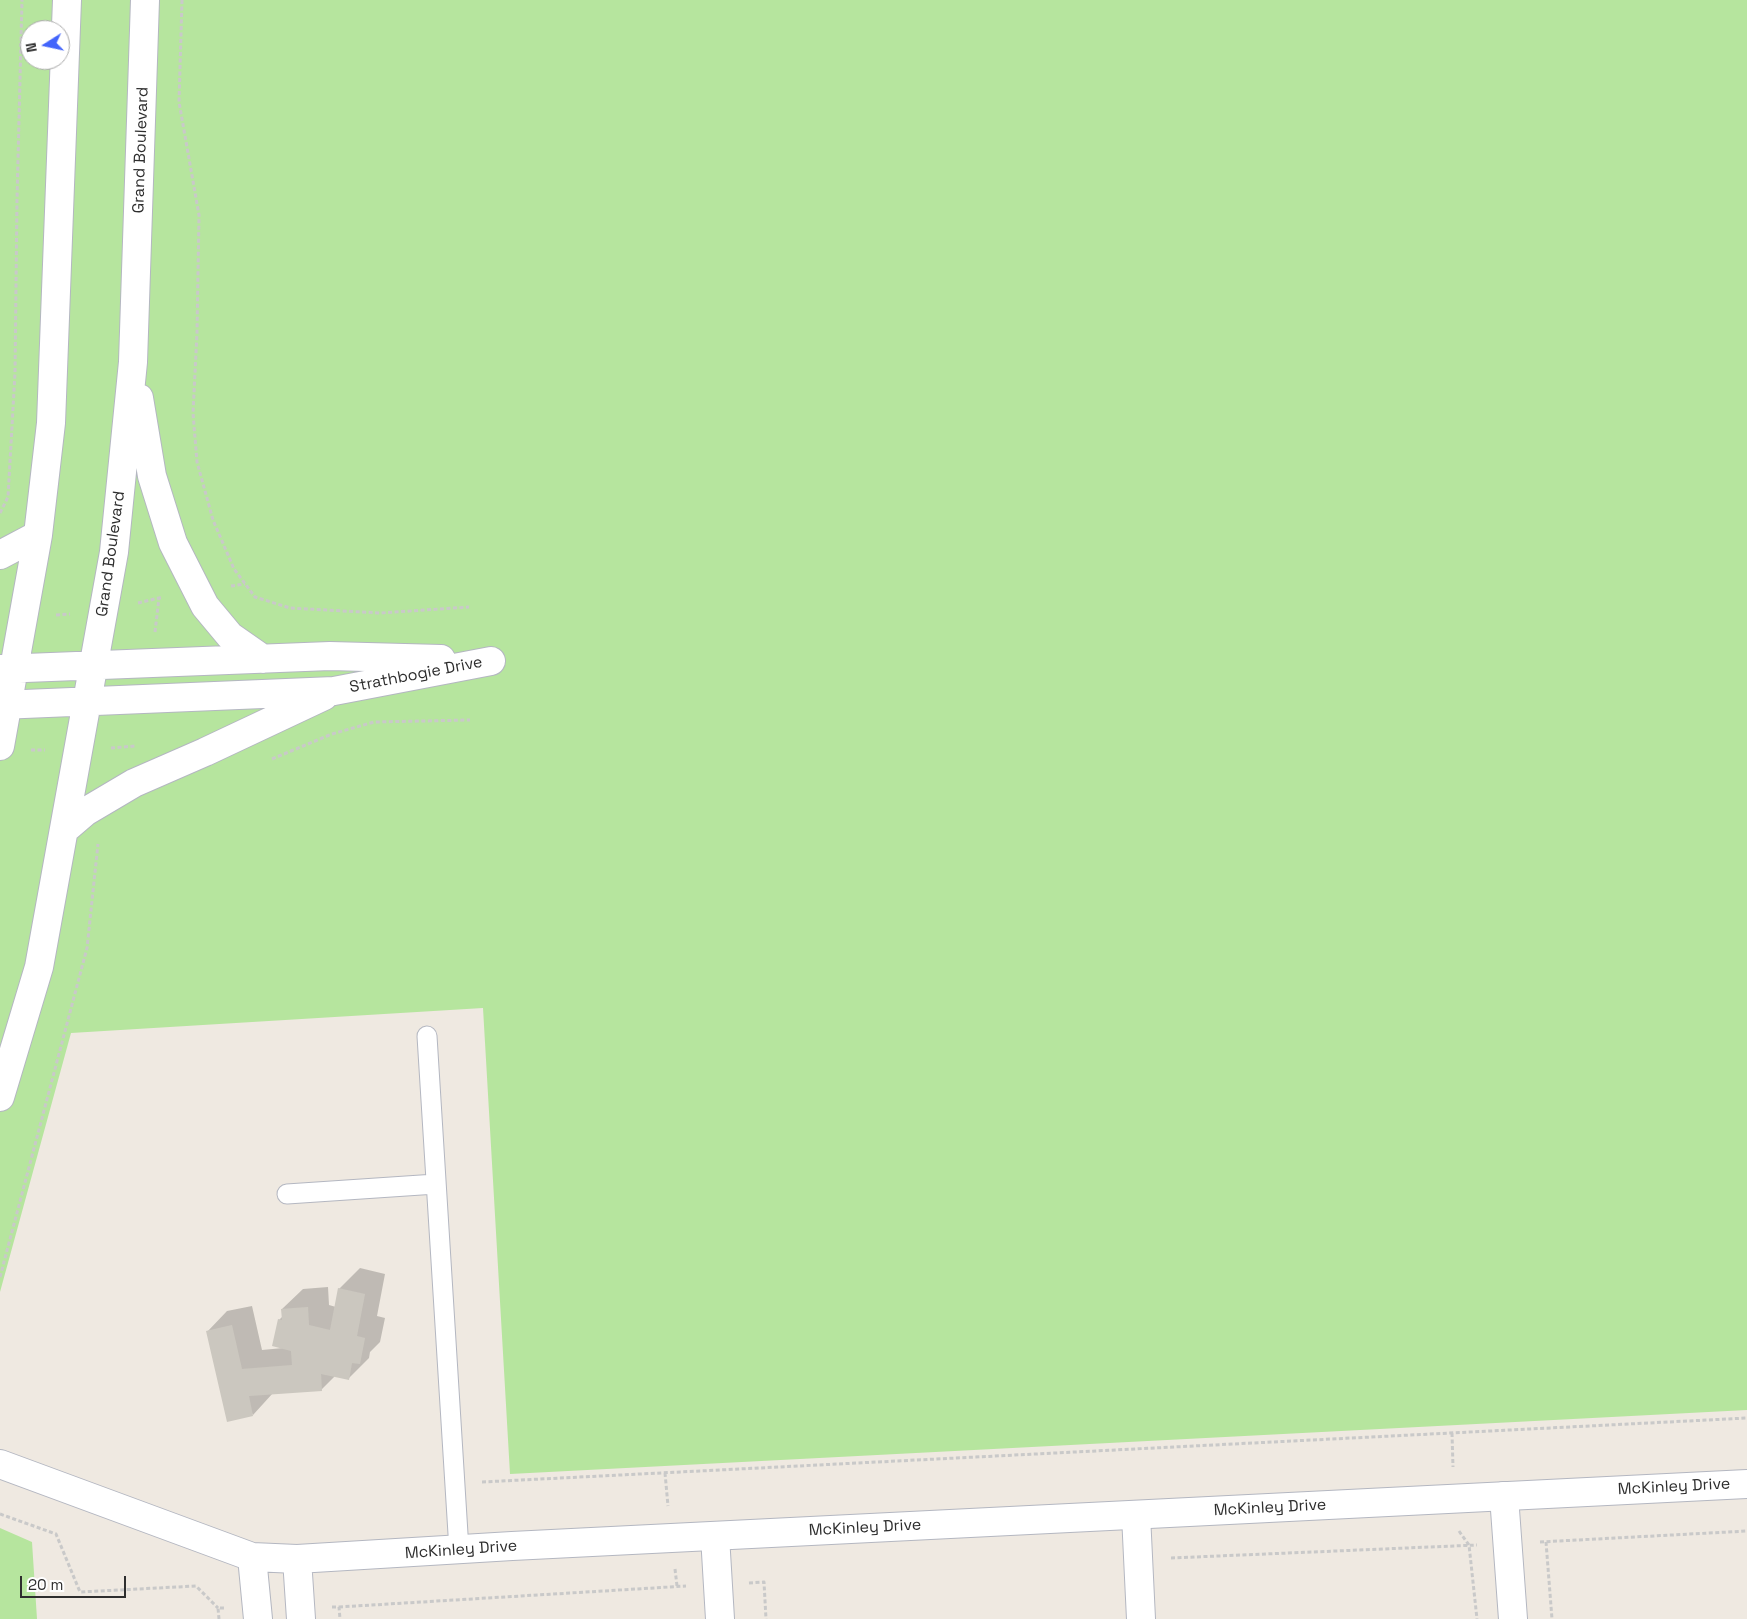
<!DOCTYPE html>
<style>
body{margin:0}
#map{position:relative;width:1747px;height:1619px;overflow:hidden;background:#efe9e1;font-family:"Space Grotesk",sans-serif}
canvas{display:block}
.north{position:absolute;left:20px;top:20px;width:50px;height:50px;box-sizing:border-box;background:#fff;border:1px solid #ababab;border-radius:50%;rotate:260deg;font-size:14px;font-weight:700;line-height:20px;text-align:center;color:#2e2e2e}
.north::after{content:'';display:block;margin:auto;width:18px;height:22px;background:#4264fb;clip-path:polygon(50% 0,100% 100%,50% 72%,0 100%)}
.scale{position:absolute;left:20px;top:1576px;width:106px;height:22px;box-sizing:border-box;border:2px solid #2e2e2e;border-top:0;padding-left:6px;font-size:15px;line-height:18px;white-space:nowrap;color:#2e2e2e;-webkit-text-stroke:4px #fff;paint-order:stroke}
</style>
<div id="map">
<canvas width="1747" height="1619"></canvas>
<div class="north">N</div>
<div class="scale">20 m</div>
</div>
<script>
const c = document.querySelector('canvas').getContext('2d');
c.lineJoin = 'round';
function paint(path, color) {
  c.fillStyle = color;
  c.fill(path, 'evenodd');
}
function trace(path, color, width, dash) {
  c.strokeStyle = color;
  c.lineWidth = width;
  c.lineCap = dash ? 'butt' : 'round';
  c.setLineDash(dash || []);
  c.stroke(path);
}
function label(font, color, halo, rows, align = 'center') {
  c.font = font + ' "Space Grotesk",sans-serif';
  c.lineWidth = 4.5;
  c.setLineDash([]);
  c.textBaseline = 'middle';
  c.strokeStyle = halo;
  c.fillStyle = color;
  for (const [text, x, y, turn = 0] of rows) {
    c.save();
    c.translate(x, y);
    c.rotate((+turn || 0) * Math.PI / 180);
    c.textAlign = isNaN(turn) ? turn : align;
    if (halo) c.strokeText(text, 0, 0);
    c.fillText(text, 0, 0);
    c.restore();
  }
}
paint(new Path2D(`
 M 0,0 L 1747,0 L 1747,1410 L 510,1474 L 483,1008 L 71,1033 L 0,1292 ZM 30,30 L 60,30 L 60,60 L 30,60 Z
 M 0,1528 L 32,1542 L 37,1619 L 0,1619 Z`), '#b6e59e');
paint(new Path2D(`
 M 360,1268 L 385,1274 L 377,1316 L 385,1318 L 380,1342 L 370,1352 L 369,1358 L 348,1379 L 335,1376 L 321,1390 L 273,1393 L 253,1415 L 207,1332 L 227,1311 L 252,1306 L 262,1350 L 283,1348 L 279,1320 L 283,1316 L 282,1309 L 303,1289 L 328,1287 L 329,1305 L 336,1307 L 339,1289 Z`), '#0003');
paint(new Path2D(`
 M 338,1288 L 365,1294 L 357,1336 L 365,1338 L 360,1364 L 352,1363 L 349,1380 L 321,1374 L 322,1391 L 249,1396 L 253,1416 L 227,1422 L 206,1331 L 232,1325 L 242,1369 L 292,1365 L 291,1351 L 272,1346 L 278,1319 L 282,1320 L 281,1309 L 308,1307 L 309,1325 L 330,1330 Z`), '#cbc7bf');
const lane = new Path2D(`
 M 427,1036 L 459,1550
 M 287,1194 L 436,1184`);
const street = new Path2D(`
 M 1504,1496 L 1513,1619
 M 1136,1515 L 1141,1619
 M 715,1536 L 720,1619`);
const secondary = new Path2D(`
 M 139,398 L 152,476 L 173,543 L 205,606 L 230,636 L 263,659
 M 0,555 L 38,535
 M 0,669 L 330,656 L 441,659
 M 0,705 L 334,691 L 491,661
 M 0,746 L 38,535 L 51,423 L 67,0
 M 64,830 L 85,812 L 134,783 L 205,752 L 324,696
 M 0,1097 L 39,967 L 114,552 L 133,362 L 145,0
 M 0,1464 L 252,1557 L 297,1559 L 512,1546 L 1747,1484
 M 252,1557 L 258,1619
 M 297,1559 L 301,1619`);
trace(lane, '#b4b7c1', 21);
trace(street, '#b4b7c1', 30);
trace(secondary, '#b4b7c1', 30);
trace(new Path2D(`
 M 182,0 L 179,102 L 199,215 L 197,333 L 193,413 L 197,462 L 213,520 L 234,569 L 255,597 L 290,608 L 380,613 L 469,607
 M 0,513 L 8,497 L 15,373 L 17,200 L 22,0
 M 231,586 L 245,584
 M 138,603 L 163,597
 M 56,615 L 70,614
 M 155,632 L 159,598
 M 111,748 L 135,746
 M 31,750 L 45,750
 M 272,759 L 332,734 L 374,722 L 470,720
 M 0,1277 L 87,948 L 98,844
 M 1452,1433 L 1453,1467
 M 665,1473 L 668,1506
 M 482,1482 L 1747,1418
 M 0,1514 L 56,1534 L 80,1592 L 196,1586 L 218,1608
 M 1459,1531 L 1469,1545 L 1477,1619
 M 1540,1542 L 1747,1531
 M 1546,1542 L 1552,1619
 M 1171,1558 L 1477,1545
 M 675,1569 L 677,1586
 M 749,1583 L 764,1582 L 766,1619
 M 332,1607 L 339,1607 L 340,1619
 M 339,1607 L 686,1586
 M 219,1619 L 218,1608 L 226,1608`), '#c9c9c9', 3, [4, 2.5]);
trace(lane, '#fff', 19);
trace(street, '#fff', 28);
trace(secondary, '#fff', 28);
label('16px', '#2e2e2e', '#fff', [
 ["Grand Boulevard",141,150,-88],
 ["Grand Boulevard",111,554,-82],
 ["Strathbogie Drive",416,675,-11],
 ["McKinley Drive",1674,1487,-3],
 ["McKinley Drive",1270,1508,-3],
 ["McKinley Drive",865,1528,-3],
 ["McKinley Drive",461,1550,-4]
]);
</script>
